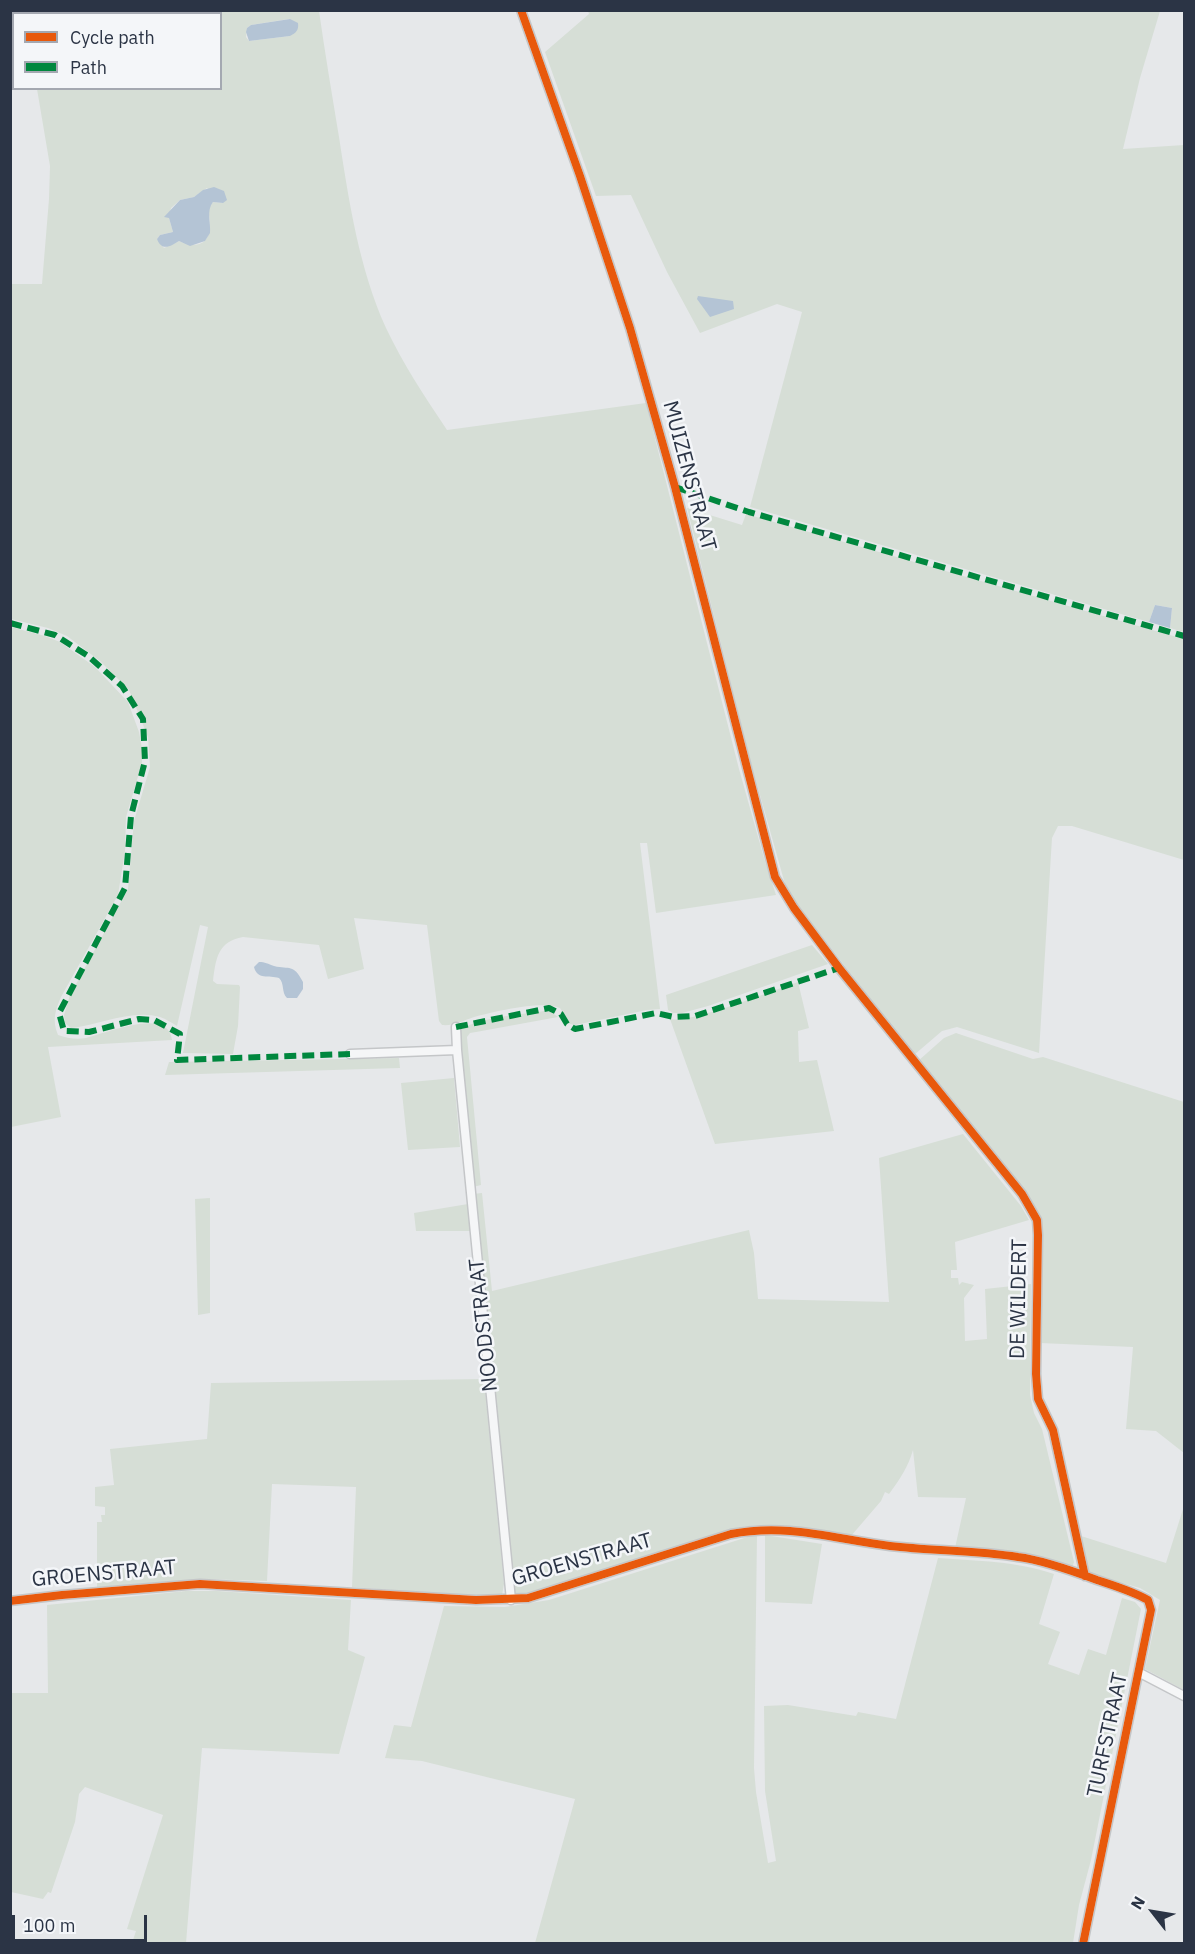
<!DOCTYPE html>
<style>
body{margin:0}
#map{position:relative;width:1195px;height:1954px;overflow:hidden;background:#e6e8ea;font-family:"IBM Plex Sans",sans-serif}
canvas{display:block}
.frame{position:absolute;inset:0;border:12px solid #2b3445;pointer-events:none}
.legend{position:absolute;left:12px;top:12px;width:210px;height:78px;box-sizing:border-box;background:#f4f6f9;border:2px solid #a4a8b1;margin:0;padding:8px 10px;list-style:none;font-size:18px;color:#2b3445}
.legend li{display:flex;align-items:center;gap:12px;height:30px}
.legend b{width:30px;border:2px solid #a4a8b1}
.north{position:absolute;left:1123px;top:1882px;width:60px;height:60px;-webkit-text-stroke:4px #f4f6f9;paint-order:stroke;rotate:301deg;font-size:16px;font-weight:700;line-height:24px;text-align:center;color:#2b3445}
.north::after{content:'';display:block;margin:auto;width:21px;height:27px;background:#2b3445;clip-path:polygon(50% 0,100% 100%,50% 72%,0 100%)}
.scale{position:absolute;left:12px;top:1915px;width:135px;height:27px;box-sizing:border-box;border:3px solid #2b3445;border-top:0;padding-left:8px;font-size:18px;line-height:21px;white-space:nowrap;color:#2b3445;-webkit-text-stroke:4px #f4f6f9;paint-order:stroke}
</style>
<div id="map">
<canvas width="1195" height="1954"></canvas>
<div class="frame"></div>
<ul class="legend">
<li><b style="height:8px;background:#e8590c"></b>Cycle path</li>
<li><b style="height:8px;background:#00873e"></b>Path</li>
</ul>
<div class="north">N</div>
<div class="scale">100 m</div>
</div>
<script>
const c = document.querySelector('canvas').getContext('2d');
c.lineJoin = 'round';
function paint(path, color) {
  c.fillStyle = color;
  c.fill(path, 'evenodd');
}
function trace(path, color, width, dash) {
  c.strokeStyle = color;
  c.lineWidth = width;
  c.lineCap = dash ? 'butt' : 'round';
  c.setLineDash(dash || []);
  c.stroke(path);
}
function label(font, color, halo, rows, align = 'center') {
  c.font = font + ' "IBM Plex Sans",sans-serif';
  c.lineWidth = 5;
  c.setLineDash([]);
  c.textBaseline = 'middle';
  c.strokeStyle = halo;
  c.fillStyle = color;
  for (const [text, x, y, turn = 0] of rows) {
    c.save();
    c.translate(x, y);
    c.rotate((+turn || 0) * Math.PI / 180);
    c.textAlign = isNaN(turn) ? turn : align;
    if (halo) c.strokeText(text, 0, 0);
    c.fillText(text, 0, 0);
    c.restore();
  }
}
paint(new Path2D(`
 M 11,11 L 319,11 C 325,53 332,95 339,137 C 349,202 359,268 386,328 C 403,364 425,397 447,430 L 646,403 L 739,769 L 764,858 L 776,895 L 656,913 L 647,843 L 640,843 L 660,1009 L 647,1010 L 575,1025 L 570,1024 L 560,1008 C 541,1000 494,1012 474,1017 C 462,1021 454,1026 442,1025 L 439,1021 L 427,925 L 354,918 L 364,969 L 328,979 L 319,945 L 243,937 C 218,942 216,957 213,981 L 217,984 L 239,985 L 240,987 L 238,1026 L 233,1054 L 183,1053 L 208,927 L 200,925 L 177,1026 C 172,1023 166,1019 160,1017 C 132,1009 99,1025 71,1028 L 65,1023 L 64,1015 L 70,995 L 128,889 L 134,821 L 150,767 L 148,737 L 129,690 L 100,661 L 67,636 L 48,628 L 11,619 L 11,284 L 42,284 L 49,199 L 50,166 L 37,89 L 220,88 L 220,14 L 14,14 L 13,74 L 10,74 ZM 289,19 L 290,36 L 249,41 L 246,37 L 247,28 L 251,25 ZM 207,188 L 223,203 L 213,202 L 208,209 C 213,234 208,253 179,241 L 164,248 L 157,239 L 160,235 L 173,232 L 169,218 L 171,208 L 180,200 L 194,197 Z
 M 588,11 L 1160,11 L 1140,78 L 1123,149 L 1184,145 L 1184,632 L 1170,628 L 1172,608 L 1155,605 L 1149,622 L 750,507 L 802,312 L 777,304 L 700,333 L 667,272 L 631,195 L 596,196 L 545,52 L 589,14 Z
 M 687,508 L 742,525 L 746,514 L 1184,639 L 1184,860 L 1072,826 L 1058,826 L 1052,838 L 1051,854 L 1039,1053 L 957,1027 L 942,1031 L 914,1055 L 795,902 L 785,884 L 749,756 Z
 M 11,627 L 45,636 L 60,642 L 95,667 L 128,702 L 139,732 L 142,748 L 142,763 L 126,817 L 125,851 L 118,895 L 61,997 C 55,1011 52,1020 58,1035 C 67,1038 76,1040 86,1038 C 105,1034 168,1006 172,1040 L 48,1047 L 61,1117 L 11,1127 Z
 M 812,945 L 828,964 L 708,1006 L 682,1013 L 673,1013 L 668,1010 L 666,995 Z
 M 798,982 L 809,1028 L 798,1031 L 799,1062 L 817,1060 L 834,1131 L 715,1144 L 670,1019 C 690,1024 774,990 798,982 Z
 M 544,1011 L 551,1012 L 558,1017 L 476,1032 L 470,1033 L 467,1037 L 481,1185 L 473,1187 L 458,1032 C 475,1017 521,1015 544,1011 Z
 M 956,1033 L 1033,1059 L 1043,1057 L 1184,1102 L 1184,1453 L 1156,1431 L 1126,1429 L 1133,1347 L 1040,1343 L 1040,1222 L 918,1061 L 944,1038 Z
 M 399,1058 L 400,1068 L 165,1075 L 169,1062 Z
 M 454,1078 L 460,1147 L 408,1150 L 401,1083 Z
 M 963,1134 L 1021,1206 L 1029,1220 L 955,1242 L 957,1270 L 951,1270 L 951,1278 L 958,1278 L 959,1285 L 962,1282 L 974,1285 L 964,1298 L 965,1341 L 987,1339 L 985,1289 L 1031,1284 L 1030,1395 L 1034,1413 L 1042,1429 L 1074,1562 L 1072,1568 L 1013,1552 L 955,1548 L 966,1498 L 918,1497 L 913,1450 C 908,1467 900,1479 889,1494 L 885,1492 L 881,1501 L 851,1536 C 814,1529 778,1521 740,1527 L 535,1592 L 513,1595 L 473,1194 L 482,1193 L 492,1291 L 749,1230 L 754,1253 L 758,1299 L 889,1302 L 879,1158 Z
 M 210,1198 L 210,1313 L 198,1315 L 195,1199 Z
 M 468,1204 L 470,1231 L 416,1231 L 414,1213 Z
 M 484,1379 L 504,1584 L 502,1595 L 457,1595 L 352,1587 L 356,1487 L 272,1484 L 267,1581 L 203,1579 L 97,1587 L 97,1522 L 102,1522 L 101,1515 L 105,1515 L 105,1507 L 95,1506 L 95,1487 L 114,1485 L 110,1449 L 207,1439 L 211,1383 Z
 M 1184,1506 L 1184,1690 L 1145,1669 L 1160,1600 L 1140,1588 L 1089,1574 L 1081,1536 L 1166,1563 Z
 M 757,1534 L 754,1768 L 756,1792 L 768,1863 L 776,1861 L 765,1791 L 764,1706 L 788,1705 L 856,1716 L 858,1712 L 896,1719 L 938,1558 C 978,1561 1016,1561 1054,1574 L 1039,1624 L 1060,1632 L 1048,1664 L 1079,1675 L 1088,1649 L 1106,1655 L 1122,1598 L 1135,1602 L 1141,1609 L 1091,1860 L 1079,1905 L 1073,1943 L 535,1943 L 575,1799 L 422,1761 L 385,1758 L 394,1725 L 411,1727 L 444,1606 L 505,1607 L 549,1600 Z
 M 765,1535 L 822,1544 L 812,1604 L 765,1602 Z
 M 186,1591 L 217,1591 L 351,1600 L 348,1650 L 365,1657 L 339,1754 L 202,1748 L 186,1943 L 132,1943 L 136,1931 L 127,1929 L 163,1815 L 85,1787 L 79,1794 L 75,1822 L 51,1893 L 48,1892 L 43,1899 L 11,1892 L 11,1693 L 48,1693 L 47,1605 Z`), '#d6ded6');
paint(new Path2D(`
 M 290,19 L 298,23 C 299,30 296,33 290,36 L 249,41 L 246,32 L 247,28 L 251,25 Z
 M 214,187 L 224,191 L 227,200 L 223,203 L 213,202 C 206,211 211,222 210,233 L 205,241 L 190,246 L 179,241 C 171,246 162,252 157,239 L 160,235 L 173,232 L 169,218 L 164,217 L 180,200 L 194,197 L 203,190 Z
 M 698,296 L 733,301 L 734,309 L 710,317 L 697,299 Z
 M 1155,605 L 1172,608 L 1170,628 L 1149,622 Z
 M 259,962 C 265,962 268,964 274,966 C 290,970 293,963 303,982 L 303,989 L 297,998 L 287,998 C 281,992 285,984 279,978 C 269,975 257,980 254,967 Z`), '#b4c4d5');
const minor = new Path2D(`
 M 521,10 L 580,176 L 630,328 L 675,487 L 775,877 L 794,908 L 839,968 L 1022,1194 L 1037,1220 L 1038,1235 L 1036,1374 L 1038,1399 L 1053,1430 L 1085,1576
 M 456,1027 L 457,1050 L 511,1600
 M 350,1054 L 457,1050
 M 10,1601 L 62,1595 L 200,1584 L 476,1600 L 528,1598 L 731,1534 C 788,1523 834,1539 890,1546 C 932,1551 976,1550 1018,1557 C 1043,1560 1073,1571 1097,1580 C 1115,1586 1132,1591 1148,1600 L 1151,1610 L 1083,1944
 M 1140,1673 L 1184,1696`);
trace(minor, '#c4c6c8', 11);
trace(minor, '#f5f6f7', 8);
trace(new Path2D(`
 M 675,487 L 749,512 L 1184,636
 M 10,623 L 55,635 L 88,656 L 122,686 L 143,719 L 145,761 L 131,816 L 125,888 L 59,1013 L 64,1031 L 89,1032 L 139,1019 L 154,1020 L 180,1034 L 177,1060 L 350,1054
 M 456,1027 L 549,1008 L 561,1014 L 567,1024 L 575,1029 L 656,1013 L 674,1017 L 695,1016 L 839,968`), '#00873e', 6, [12, 6]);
trace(new Path2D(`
 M 521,10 L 580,176 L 630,328 L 675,487 L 775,877 L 794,908 L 839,968 L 1022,1194 L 1037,1220 L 1038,1235 L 1036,1374 L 1038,1399 L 1053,1430 L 1085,1576
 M 10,1601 L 62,1595 L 200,1584 L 476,1600 L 528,1598 L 731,1534 C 788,1523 834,1539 890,1546 C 932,1551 976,1550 1018,1557 C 1043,1560 1073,1571 1097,1580 C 1115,1586 1132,1591 1148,1600 L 1151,1610 L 1083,1944`), '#e8590c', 8);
label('21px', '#2b3445', '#f4f6f9', [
 ["MUIZENSTRAAT",689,476,75],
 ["DE WILDERT",1019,1299,-89],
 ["NOODSTRAAT",484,1325,-96],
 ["GROENSTRAAT",582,1560,-16],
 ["GROENSTRAAT",104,1574,-5],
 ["TURFSTRAAT",1108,1735,-78]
]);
</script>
